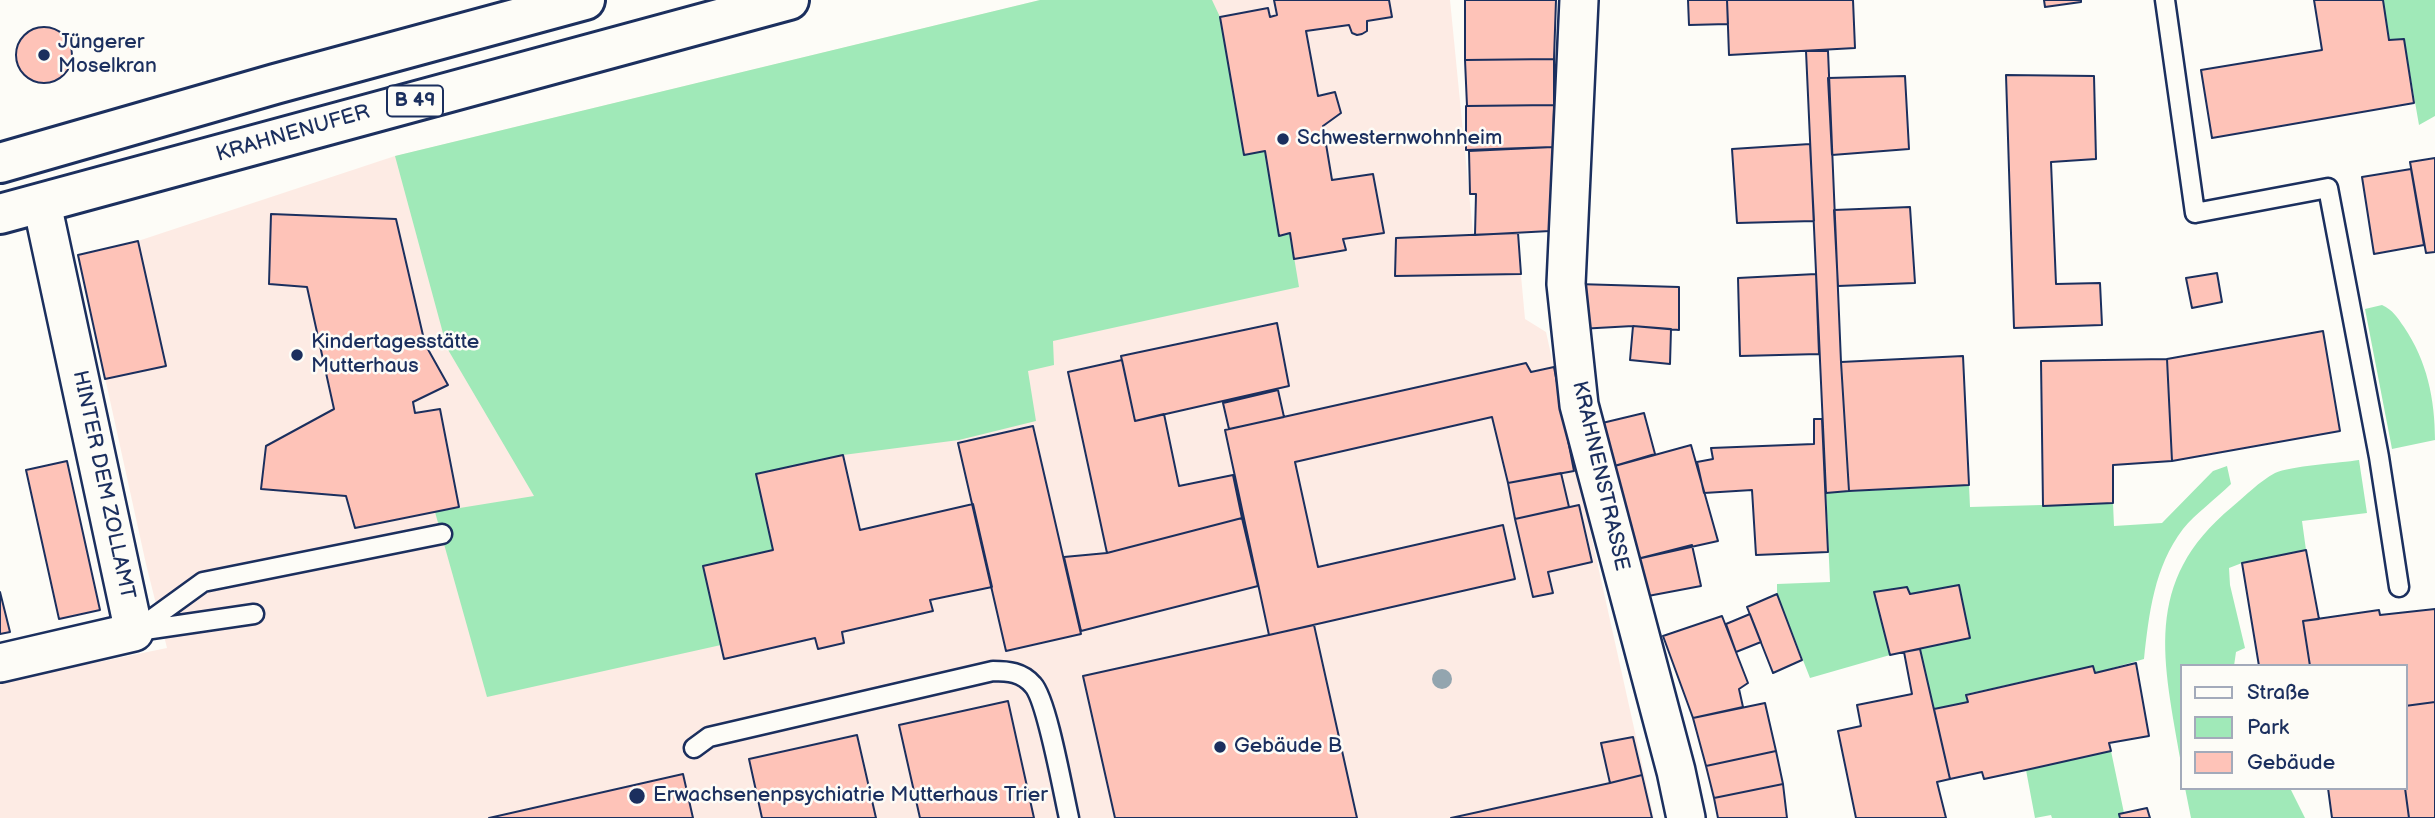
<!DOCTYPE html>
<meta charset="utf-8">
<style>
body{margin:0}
#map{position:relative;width:2435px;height:818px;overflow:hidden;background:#fdfcf7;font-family:"Balsamiq Sans",sans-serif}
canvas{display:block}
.legend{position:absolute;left:2180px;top:664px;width:228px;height:126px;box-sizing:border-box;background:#fdfcf7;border:2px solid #a3aaba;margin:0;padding:9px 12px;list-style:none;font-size:21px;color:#1b2f5e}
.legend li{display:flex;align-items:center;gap:14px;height:35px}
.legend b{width:35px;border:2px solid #a3aaba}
</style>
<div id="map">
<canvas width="2435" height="818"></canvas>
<ul class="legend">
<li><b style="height:9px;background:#fdfcf7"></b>Straße</li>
<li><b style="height:19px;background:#a0e9b8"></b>Park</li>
<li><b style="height:19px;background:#fec3b8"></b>Gebäude</li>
</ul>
</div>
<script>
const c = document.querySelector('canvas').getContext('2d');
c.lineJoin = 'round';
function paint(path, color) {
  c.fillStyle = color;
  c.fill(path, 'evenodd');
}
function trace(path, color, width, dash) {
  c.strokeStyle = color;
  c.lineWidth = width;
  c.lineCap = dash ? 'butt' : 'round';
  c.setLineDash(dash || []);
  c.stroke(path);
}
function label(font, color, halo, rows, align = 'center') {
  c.font = font + ' "Balsamiq Sans",sans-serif';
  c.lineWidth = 5;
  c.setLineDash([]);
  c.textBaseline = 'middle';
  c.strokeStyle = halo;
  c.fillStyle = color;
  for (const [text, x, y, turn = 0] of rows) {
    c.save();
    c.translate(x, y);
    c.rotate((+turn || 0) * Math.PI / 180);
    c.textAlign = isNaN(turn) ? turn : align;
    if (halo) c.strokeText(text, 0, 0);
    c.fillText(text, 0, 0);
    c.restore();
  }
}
paint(new Path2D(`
 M 1040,0 L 1450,0 L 1473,233 L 1517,232 L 1525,319 L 1546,332 L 1654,818 L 0,818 L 0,682 L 167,648 L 146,564 L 78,255 L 138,241 L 395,156 Z`), '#fdebe4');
paint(new Path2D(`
 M 1040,0 L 1212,0 L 1220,17 L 1244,155 L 1265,151 L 1280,236 L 1290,233 L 1299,287 L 1053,341 L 1054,365 L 1028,371 L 1036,421 L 959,440 L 843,455 L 757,474 L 773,550 L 721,645 L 487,697 L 435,512 L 534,496 L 447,348 L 395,156 Z
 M 2383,0 L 2435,0 L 2435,116 L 2419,125 L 2404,39 L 2389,40 Z
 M 2382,305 C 2393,310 2397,317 2404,327 C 2427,361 2435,399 2435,440 L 2392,449 L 2365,309 Z
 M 2359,460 L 2367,513 L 2302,521 L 2306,550 L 2242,563 L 2229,568 L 2230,585 L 2245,648 L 2236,652 L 2234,666 L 2181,666 L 2181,763 C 2164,662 2141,582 2232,507 C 2245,496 2260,481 2275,473 C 2290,466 2340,463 2359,460 Z
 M 2227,466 L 2231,484 C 2216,499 2196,513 2183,529 C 2154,567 2149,614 2144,659 L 2095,673 L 2093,666 L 1966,694 L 1968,702 L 1934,709 L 1920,649 L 1970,638 L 1959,585 L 1910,594 L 1907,587 L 1874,592 L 1890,655 L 1810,678 L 1777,594 L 1777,584 L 1830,582 L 1826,493 L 1969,485 L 1970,507 L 2113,503 L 2114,526 L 2162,523 L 2213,471 Z
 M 2111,751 L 2124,813 L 2120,814 L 2120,818 L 2052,818 L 2051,815 L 2035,818 L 2026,770 Z
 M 2185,788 L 2290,788 L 2305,818 L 2191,818 Z`), '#a0e9b8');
const building = new Path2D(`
 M 1274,0 L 1389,0 L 1392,17 L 1367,21 L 1367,31 L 1362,34 L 1357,35 L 1352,33 L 1349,25 L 1306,31 L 1318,96 L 1335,92 L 1341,113 L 1323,126 L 1332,180 L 1373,174 L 1384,233 L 1343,239 L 1346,250 L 1294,259 L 1290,233 L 1279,236 L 1265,151 L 1244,155 L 1220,17 L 1268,8 L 1270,17 L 1277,15 Z
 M 1465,0 L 1556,0 L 1554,59 L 1465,60 Z
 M 1688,0 L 1727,0 L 1728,24 L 1689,25 Z
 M 1727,0 L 1853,0 L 1855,48 L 1729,55 Z
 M 2044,0 L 2081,0 L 2081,2 L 2045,7 Z
 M 2314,0 L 2383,0 L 2389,40 L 2404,39 L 2414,103 L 2212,138 L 2201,70 L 2322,50 Z
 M16 55a28 28 0 1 1 56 0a28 28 0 1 1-56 0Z
 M 1806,51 L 1828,51 L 1841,362 L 1849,491 L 1826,493 Z
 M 1554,59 L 1554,105 L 1467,106 L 1465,60 Z
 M 2006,75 L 2094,76 L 2096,159 L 2051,162 L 2056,284 L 2100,283 L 2102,325 L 2014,328 Z
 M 1905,76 L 1909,149 L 1832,155 L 1828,78 Z
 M 1554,105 L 1553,147 L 1466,150 L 1466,106 Z
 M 1810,144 L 1814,221 L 1737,223 L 1732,149 Z
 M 1553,147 L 1550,231 L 1475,235 L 1476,194 L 1470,194 L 1469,151 Z
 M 2435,158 L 2435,252 L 2426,253 L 2410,162 Z
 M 2411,169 L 2424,245 L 2374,254 L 2362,177 Z
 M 1910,207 L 1915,283 L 1838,286 L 1834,210 Z
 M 271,214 L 396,219 L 425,344 L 448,385 L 413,402 L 415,413 L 440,409 L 459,507 L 355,528 L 346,496 L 261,489 L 266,446 L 334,409 L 307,287 L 269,284 Z
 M 1518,233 L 1521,274 L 1395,276 L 1396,238 Z
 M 138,241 L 166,366 L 105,379 L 78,255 Z
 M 2217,273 L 2222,302 L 2192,308 L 2186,278 Z
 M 1816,274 L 1819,354 L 1740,356 L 1738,278 Z
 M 1577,284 L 1679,287 L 1679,330 L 1633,326 L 1579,329 Z
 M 1277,323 L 1289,386 L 1135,421 L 1121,356 Z
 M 1633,326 L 1671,329 L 1670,364 L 1630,360 Z
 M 2323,331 L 2340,431 L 2172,461 L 2167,359 Z
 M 1963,356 L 1969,485 L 1849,491 L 1841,362 Z
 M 2167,359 L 2172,461 L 2113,465 L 2113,503 L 2043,506 L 2041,361 Z
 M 1122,360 L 1135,421 L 1164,414 L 1179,486 L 1233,475 L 1242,518 L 1107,553 L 1068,372 Z
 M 1526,363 L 1531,372 L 1554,367 L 1574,471 L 1508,483 L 1492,417 L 1295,462 L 1318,567 L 1503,525 L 1515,579 L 1269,635 L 1225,430 Z
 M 1278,390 L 1284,417 L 1229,429 L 1223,403 Z
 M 1644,413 L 1655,454 L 1611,467 L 1598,424 Z
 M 1814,419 L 1822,419 L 1828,552 L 1756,555 L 1752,490 L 1704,493 L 1697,462 L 1713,459 L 1711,448 L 1814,444 Z
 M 1033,426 L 1081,634 L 1006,651 L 958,443 Z
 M 1691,445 L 1718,541 L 1637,559 L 1611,467 Z
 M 843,455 L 860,530 L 973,504 L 992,587 L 930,600 L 933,611 L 842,632 L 844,643 L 818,649 L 815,638 L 724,659 L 703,566 L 773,550 L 756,474 Z
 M 67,461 L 100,610 L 59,619 L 26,470 Z
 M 1561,473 L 1569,507 L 1515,519 L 1508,483 Z
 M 1579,505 L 1592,562 L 1548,572 L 1553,593 L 1533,597 L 1515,519 Z
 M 1242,518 L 1258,586 L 1081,631 L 1064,557 L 1107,553 Z
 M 1692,545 L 1701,586 L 1648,596 L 1637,559 Z
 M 2306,550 L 2319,619 L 2303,621 L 2310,666 L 2259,666 L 2242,563 Z
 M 1959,585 L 1970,638 L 1890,655 L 1874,592 L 1907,587 L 1910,594 Z
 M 0,592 L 10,632 L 0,634 Z
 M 1777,594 L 1802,660 L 1773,673 L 1747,607 Z
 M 2435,609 L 2435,702 L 2405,706 L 2405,666 L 2310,666 L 2303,621 L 2379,610 L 2380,615 Z
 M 1750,614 L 1761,642 L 1736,652 L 1726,624 Z
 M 1722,616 L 1748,683 L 1739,689 L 1743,707 L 1693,718 L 1663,636 Z
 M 1314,625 L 1357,818 L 1115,818 L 1083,676 Z
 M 1920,649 L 1950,779 L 1937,782 L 1946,818 L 1856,818 L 1838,731 L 1861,726 L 1857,705 L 1912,694 L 1904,652 Z
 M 2136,663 L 2149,736 L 2109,743 L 2111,751 L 2026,770 L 1984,779 L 1982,772 L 1950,779 L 1934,709 L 1968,702 L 1966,695 L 2093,666 L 2095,673 Z
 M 1008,701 L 1034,818 L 920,818 L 899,725 Z
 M 2435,702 L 2435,818 L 2409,818 L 2405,788 L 2405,706 Z
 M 1765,703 L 1776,751 L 1706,766 L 1693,718 Z
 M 857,735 L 876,818 L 762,818 L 749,759 Z
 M 1633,737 L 1642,775 L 1610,783 L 1601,743 Z
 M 1776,751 L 1783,784 L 1714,798 L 1706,766 Z
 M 683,774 L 693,818 L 489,818 Z
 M 1642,775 L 1652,818 L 1451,818 L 1610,783 Z
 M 1783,784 L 1787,818 L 1718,818 L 1714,798 Z
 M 2328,788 L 2405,788 L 2409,818 L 2332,818 Z
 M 2147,808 L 2150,818 L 2120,818 L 2119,814 Z`);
paint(building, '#fec3b8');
trace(building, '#1b2f5e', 2);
const lane = new Path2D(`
 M 2165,0 L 2195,213 L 2328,188 L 2379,457 L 2399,587
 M 138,631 L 254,614
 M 134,632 L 203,582 L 442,534
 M 694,748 L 709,737 L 993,671 C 1008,671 1022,672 1033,685 C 1047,700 1063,792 1069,818`);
const street = new Path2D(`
 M 1579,0 L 1566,284 L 1579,405 L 1676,771 L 1686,818
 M 0,663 L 134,632 L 42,204`);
const primary = new Path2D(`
 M 0,163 L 275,84 L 585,0
 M 0,214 L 789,0`);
trace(lane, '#1b2f5e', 23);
trace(street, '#1b2f5e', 42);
trace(primary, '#1b2f5e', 44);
trace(lane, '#fdfcf7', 18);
trace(street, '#fdfcf7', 37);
trace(primary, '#fdfcf7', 38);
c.fillStyle = '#93a5af';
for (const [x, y] of [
 [1442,679]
]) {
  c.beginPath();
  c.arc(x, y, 10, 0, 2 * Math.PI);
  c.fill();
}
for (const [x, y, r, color] of [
 [44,55,7,"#1b2f5e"],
 [1283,139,7,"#1b2f5e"],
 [297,355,7,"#1b2f5e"],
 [1220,747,7,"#1b2f5e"],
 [637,796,9,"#1b2f5e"]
]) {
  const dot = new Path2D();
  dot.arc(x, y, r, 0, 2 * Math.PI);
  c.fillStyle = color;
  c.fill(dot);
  trace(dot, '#fdfcf7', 2.5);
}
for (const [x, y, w] of [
 [415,101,56]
]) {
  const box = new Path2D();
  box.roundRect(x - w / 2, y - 15.5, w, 31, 5);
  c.fillStyle = '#fdfcf7';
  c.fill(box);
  trace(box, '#1b2f5e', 2);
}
label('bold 19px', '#1b2f5e', null, [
 ["B 49",415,101]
]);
label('21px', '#1b2f5e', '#fdfcf7', [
 ["Jüngerer",58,43],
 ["Moselkran",58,67],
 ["Schwesternwohnheim",1297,139],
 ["Kindertagesstätte",311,343],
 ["Mutterhaus",311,367],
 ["Gebäude B",1234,747],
 ["Erwachsenenpsychiatrie Mutterhaus Trier",653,796]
], 'left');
label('21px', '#1b2f5e', '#fdfcf7', [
 ["KRAHNENUFER",293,134,-16],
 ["KRAHNENSTRASSE",1600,476,77],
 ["HINTER DEM ZOLLAMT",103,485,78]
]);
</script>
